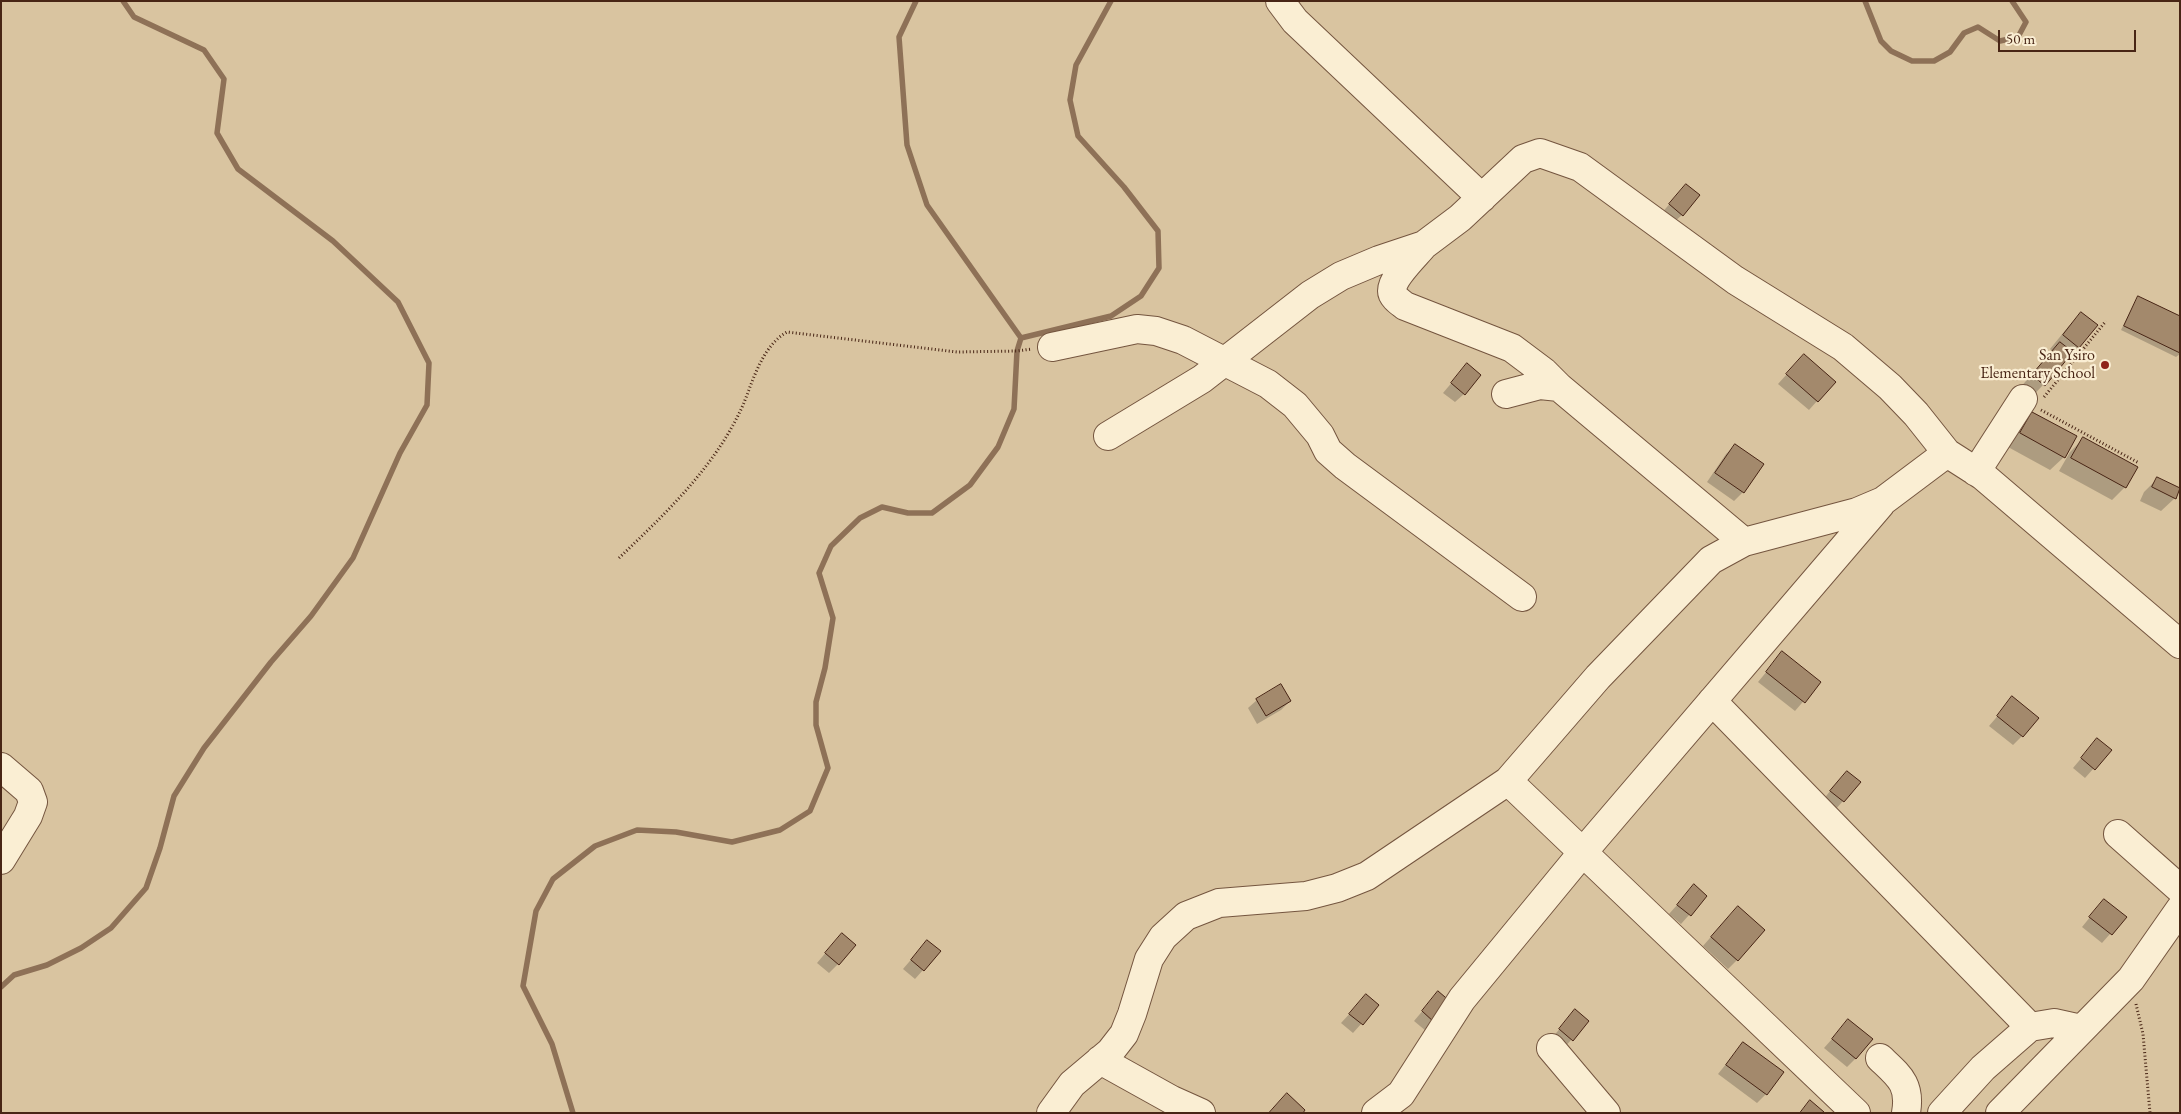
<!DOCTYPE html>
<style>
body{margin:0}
#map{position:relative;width:2181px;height:1114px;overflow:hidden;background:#f7e5bc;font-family:"EB Garamond",serif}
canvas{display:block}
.frame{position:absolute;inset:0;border:2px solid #482515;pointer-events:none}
.scale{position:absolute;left:1998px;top:30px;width:138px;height:22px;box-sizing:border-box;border:2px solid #482515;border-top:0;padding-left:6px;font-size:15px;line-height:18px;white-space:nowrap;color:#482515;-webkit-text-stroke:4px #faeed3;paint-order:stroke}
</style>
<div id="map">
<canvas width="2181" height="1114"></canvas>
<div class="frame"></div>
<div class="scale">50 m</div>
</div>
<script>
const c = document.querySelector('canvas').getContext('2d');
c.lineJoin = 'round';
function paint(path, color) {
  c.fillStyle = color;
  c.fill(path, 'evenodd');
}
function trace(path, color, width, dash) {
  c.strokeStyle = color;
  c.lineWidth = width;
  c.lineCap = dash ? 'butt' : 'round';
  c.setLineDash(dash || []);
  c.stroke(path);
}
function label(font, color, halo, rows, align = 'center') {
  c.font = font + ' "EB Garamond",serif';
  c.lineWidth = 4.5;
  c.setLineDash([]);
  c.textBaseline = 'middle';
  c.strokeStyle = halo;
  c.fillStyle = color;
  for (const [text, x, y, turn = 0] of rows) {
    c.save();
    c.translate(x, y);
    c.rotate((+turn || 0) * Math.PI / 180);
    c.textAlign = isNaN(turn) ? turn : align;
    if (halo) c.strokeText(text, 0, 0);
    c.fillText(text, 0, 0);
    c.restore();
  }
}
paint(new Path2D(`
 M 1,1 L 2180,1 L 2180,1113 L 1,1113 Z`), '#d9c4a0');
paint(new Path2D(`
 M 1677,195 L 1682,215 L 1673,223 L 1661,214 Z
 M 2139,298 L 2180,317 L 2180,354 L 2176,357 L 2121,330 L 2135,302 Z
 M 2081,313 L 2078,347 L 2030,399 L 2019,389 L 2052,351 L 2050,349 L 2068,327 Z
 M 1795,365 L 1834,382 L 1809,410 L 1778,384 Z
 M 1459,374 L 1464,394 L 1455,402 L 1443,393 Z
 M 2032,413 L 2064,457 L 2050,470 L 2008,447 L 2019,427 Z
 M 2083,439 L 2125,487 L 2112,500 L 2059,471 L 2070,452 Z
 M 1735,446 L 1743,492 L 1734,501 L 1707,482 L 1726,454 Z
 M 2158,478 L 2175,498 L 2161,511 L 2140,501 L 2144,492 Z
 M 1782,653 L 1819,683 L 1795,711 L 1758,682 Z
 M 2013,698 L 2022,736 L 2013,745 L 1989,726 Z
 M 1257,700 L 1290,701 L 1281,710 L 1257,724 L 1248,708 Z
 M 2089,749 L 2110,750 L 2085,778 L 2073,768 Z
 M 1838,781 L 1843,801 L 1835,810 L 1823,800 Z
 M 1694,886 L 1706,896 L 1681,924 L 1669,914 Z
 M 2104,900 L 2125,917 L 2102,943 L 2082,927 Z
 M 1729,916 L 1737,960 L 1728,969 L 1703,946 Z
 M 927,941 L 923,970 L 915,979 L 903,969 Z
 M 833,944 L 838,964 L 829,973 L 817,963 Z
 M 1366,996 L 1377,1006 L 1353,1033 L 1341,1023 Z
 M 1430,1002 L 1450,1003 L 1426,1031 L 1414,1021 Z
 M 1575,1011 L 1588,1021 L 1563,1049 L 1551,1039 Z
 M 1848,1021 L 1856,1058 L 1847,1067 L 1824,1048 Z
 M 1743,1043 L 1766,1094 L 1757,1103 L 1718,1074 Z`), '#0003');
trace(new Path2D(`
 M 916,1 L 899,37 L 907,145 L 927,205 L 1021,338
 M 1865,1 L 1881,41 L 1891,51 L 1912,61 L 1934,61 L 1950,52 L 1964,33 L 1978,27 L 2000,41 L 2018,37 L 2026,22 L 2012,1
 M 1021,338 L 1111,316 L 1141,296 L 1159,268 L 1158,231 L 1124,187 L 1078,136 L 1070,100 L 1076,65 L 1111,1
 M 1,987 L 14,975 L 47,965 L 81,948 L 111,928 L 146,888 L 160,848 L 174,796 L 204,748 L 271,662 L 311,616 L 353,558 L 400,453 L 427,405 L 429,363 L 398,302 L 333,241 L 238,169 L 217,133 L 224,79 L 204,50 L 134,17 L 123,1
 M 573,1113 L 552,1044 L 523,986 L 536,911 L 553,879 L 595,846 L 637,830 L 676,832 L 732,842 L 780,830 L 810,811 L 828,768 L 816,725 L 816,702 L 825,668 L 833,618 L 819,573 L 831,546 L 860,518 L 882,507 L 908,513 L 932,513 L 970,485 L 998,447 L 1014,409 L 1017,351 L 1021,338`), '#8e7157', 5.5);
const building = new Path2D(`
 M 1686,184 L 1700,195 L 1683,216 L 1669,204 Z
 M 2138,296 L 2180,316 L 2180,353 L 2124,326 Z
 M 2081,312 L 2098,325 L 2079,348 L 2063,335 Z
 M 2060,342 L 2073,352 L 2045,386 L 2032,375 Z
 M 1804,354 L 1836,382 L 1818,402 L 1786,374 Z
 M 1467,363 L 1481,375 L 1465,395 L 1451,383 Z
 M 2032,412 L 2077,436 L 2065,458 L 2020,433 Z
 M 2083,437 L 2138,467 L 2126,488 L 2071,458 Z
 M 1735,444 L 1764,464 L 1744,493 L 1715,473 Z
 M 2157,477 L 2180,488 L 2176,499 L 2152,487 Z
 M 1782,651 L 1821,682 L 1805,703 L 1766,672 Z
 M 1281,684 L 1291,701 L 1266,716 L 1256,699 Z
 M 2012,696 L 2039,718 L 2023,737 L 1997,716 Z
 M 2097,738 L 2112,750 L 2095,770 L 2081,758 Z
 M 1847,771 L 1861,782 L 1844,802 L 1830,791 Z
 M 1694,884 L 1707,896 L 1691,916 L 1677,905 Z
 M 2104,899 L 2127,917 L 2112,935 L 2089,917 Z
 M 1738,906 L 1765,930 L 1738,961 L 1711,937 Z
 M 842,933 L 856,945 L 839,965 L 825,953 Z
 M 927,940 L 941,951 L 924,971 L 911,960 Z
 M 1438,991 L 1452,1003 L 1435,1023 L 1422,1011 Z
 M 1366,994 L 1379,1005 L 1363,1025 L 1349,1014 Z
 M 1575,1009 L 1589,1021 L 1573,1041 L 1559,1029 Z
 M 1848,1019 L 1873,1039 L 1856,1059 L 1832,1039 Z
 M 1743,1042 L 1784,1072 L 1767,1095 L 1726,1065 Z
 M 1287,1093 L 1305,1110 L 1303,1113 L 1269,1113 Z
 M 1810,1100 L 1824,1112 L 1823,1113 L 1800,1113 Z`);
paint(building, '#a3896c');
trace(building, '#482515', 1);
const minor = new Path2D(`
 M 1280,1 L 1295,21 L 1482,198
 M 1424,245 C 1416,255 1392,277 1392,291 C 1392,297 1400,302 1405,306 L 1512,348 L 1544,372 L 1559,387
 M 1052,347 L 1137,329 L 1156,331 L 1183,340 L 1268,384 L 1295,405 L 1320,435 L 1328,451 L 1345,466 L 1522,597
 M 1506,394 L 1540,385 L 1559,387 L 1744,542
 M 1108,436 L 1202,379 L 1310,295 L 1341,276 L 1379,260 L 1424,245 L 1460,218 L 1523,159 L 1540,153 L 1580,167 L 1735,280 L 1843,347 L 1890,387 L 1916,414 L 1947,453 L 1983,476 L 2180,644
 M 1976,472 L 2023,399
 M 1712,701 L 2030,1027
 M 1,767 L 29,791 L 33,802 L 28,816 L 1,860
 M 1508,781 L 1856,1113
 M 2118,834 L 2180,889
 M 1551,1048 L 1606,1113
 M 1880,1058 C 1899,1076 1911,1084 1906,1113
 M 1100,1060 L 1172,1100 L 1201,1113
 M 1051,1113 L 1072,1084 L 1110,1052 L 1124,1034 L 1132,1014 L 1149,959 L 1163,937 L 1186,916 L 1219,903 L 1306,896 L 1337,888 L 1367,876 L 1508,781 L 1598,677 L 1711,560 L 1744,542 L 1857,512 L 1883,501 L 1947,453
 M 1376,1113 L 1401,1094 L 1462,999 L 1583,852 L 1880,505
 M 1942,1113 L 1983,1068 L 2030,1027 L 2054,1023 L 2081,1029
 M 2000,1113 L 2131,979 L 2180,909`);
trace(minor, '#74553f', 30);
trace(new Path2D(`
 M 2044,397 L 2106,321
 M 2041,410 L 2139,463
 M 619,558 C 666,513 716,466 743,405 C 753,381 762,346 787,332 L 957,352 L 1017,351 L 1032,349
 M 2136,1004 L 2143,1034 L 2150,1113`), '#482515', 3, [1, 2.5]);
trace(minor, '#faeed3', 28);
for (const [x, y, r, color] of [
 [2105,365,5,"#8f2418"]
]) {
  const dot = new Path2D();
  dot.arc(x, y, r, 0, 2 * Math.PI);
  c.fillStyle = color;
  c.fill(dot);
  trace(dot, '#faeed3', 2);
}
label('16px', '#482515', '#faeed3', [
 ["San Ysiro",2095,356],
 ["Elementary School",2095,374]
], 'right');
</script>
